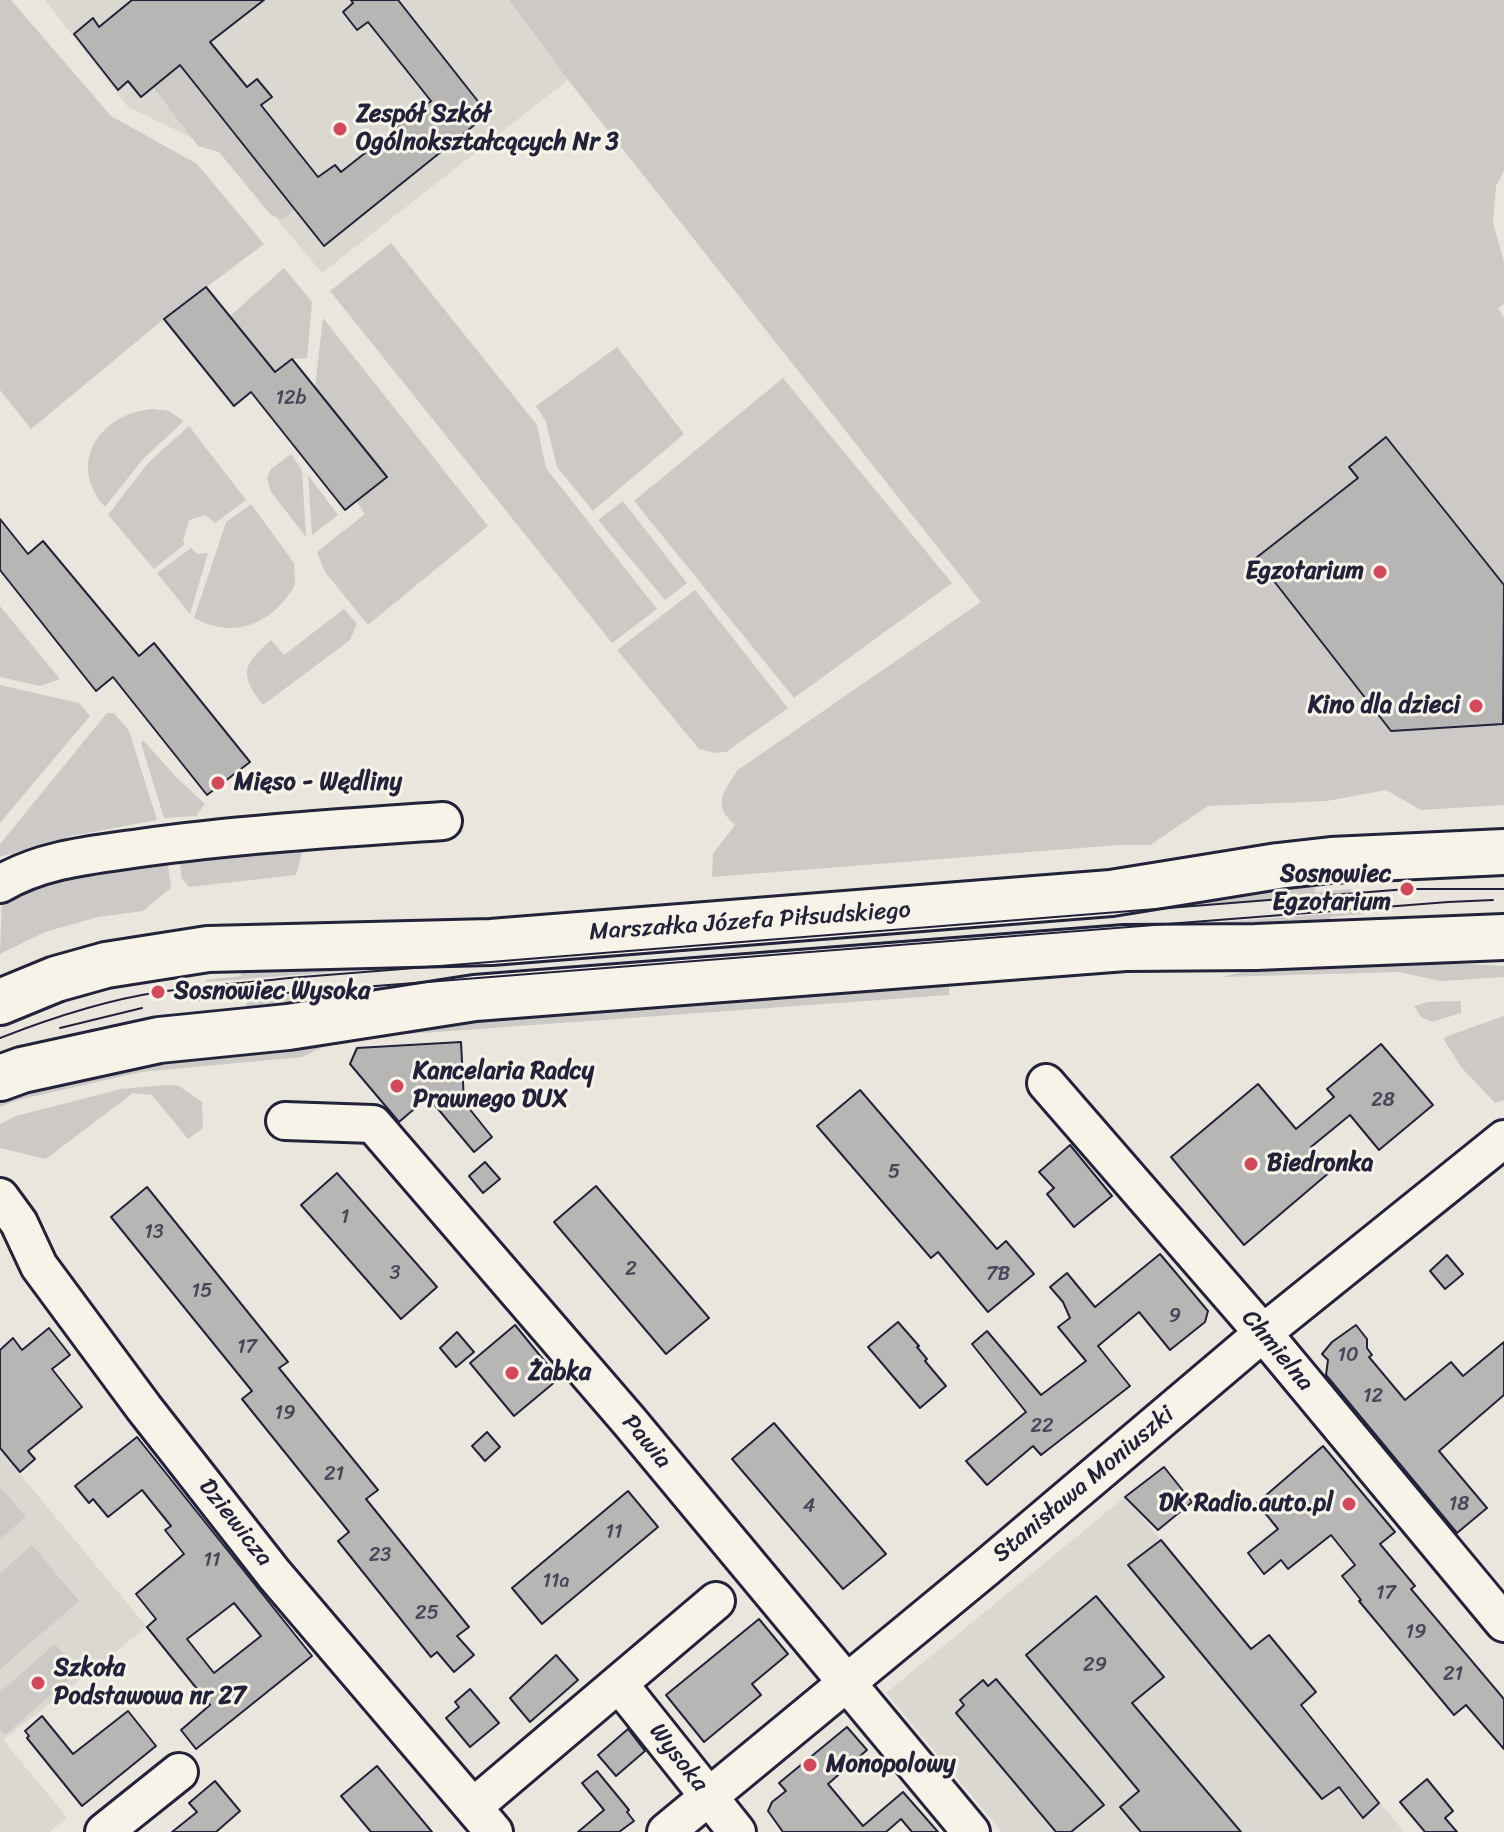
<!DOCTYPE html>
<meta charset="utf-8">
<style>
body{margin:0}
canvas{display:block;background:#eae6de}
</style>
<canvas width="1504" height="1832"></canvas>
<script>
const c = document.querySelector('canvas').getContext('2d');
c.lineJoin = 'round';
function paint(path, color) {
  c.fillStyle = color;
  c.fill(path, 'evenodd');
}
function trace(path, color, width, dash) {
  c.strokeStyle = color;
  c.lineWidth = width;
  c.lineCap = dash ? 'butt' : 'round';
  c.setLineDash(dash || []);
  c.stroke(path);
}
function label(font, color, halo, rows, align = 'center') {
  c.font = font + ' Sriracha,sans-serif';
  c.lineWidth = 6;
  c.setLineDash([]);
  c.textBaseline = 'middle';
  c.strokeStyle = halo;
  c.fillStyle = color;
  for (const [text, x, y, turn = 0] of rows) {
    c.save();
    c.translate(x, y);
    c.rotate((+turn || 0) * Math.PI / 180);
    c.textAlign = isNaN(turn) ? turn : align;
    if (halo) c.strokeText(text, 0, 0);
    c.fillText(text, 0, 0);
    c.restore();
  }
}
paint(new Path2D(`
 M 45,0 L 509,0 L 568,80 L 322,273 L 220,151 L 128,107 Z
 M 0,1450 L 147,1627 L 3,1740 L 67,1817 L 50,1832 L 0,1832 Z
 M 1125,1497 L 1323,1733 L 1404,1832 L 1002,1832 L 886,1693 Z`), '#dbd8d2');
paint(new Path2D(`
 M 0,0 L 11,0 L 111,116 L 197,164 L 264,244 L 164,319 L 31,429 L 0,390 Z
 M 509,0 L 1504,0 L 1504,171 L 1496,186 L 1493,222 L 1504,262 L 1504,304 L 1498,308 L 1504,318 L 1504,805 L 1421,810 L 1386,790 L 1327,801 L 1208,806 L 1150,845 L 1119,845 L 712,877 L 713,854 L 735,825 C 712,805 723,792 738,770 L 981,602 L 568,80 Z
 M 180,65 L 295,209 L 282,220 L 270,214 L 219,152 L 198,146 L 153,87 Z
 M 391,243 L 537,425 L 546,468 L 657,609 L 612,643 L 330,291 Z
 M 284,268 L 312,302 L 307,358 L 292,359 L 275,372 L 230,316 Z
 M 323,318 L 488,526 L 368,625 L 325,572 L 317,552 L 365,514 L 356,501 L 386,477 L 315,387 Z
 M 617,347 L 684,434 L 593,511 L 557,467 L 546,422 L 536,406 Z
 M 783,378 L 952,583 L 794,698 L 634,501 Z
 M 153,409 L 169,411 L 184,421 L 143,459 L 105,507 C 66,463 100,413 153,409 Z
 M 189,426 L 246,500 L 215,523 L 205,515 L 189,520 L 183,541 L 185,544 L 154,569 L 108,515 L 148,463 Z
 M 291,454 L 302,470 L 306,537 L 271,492 L 267,478 L 271,469 Z
 M 308,475 L 338,515 L 312,535 Z
 M 623,501 L 687,583 L 665,600 L 598,520 Z
 M 251,504 L 294,563 L 295,585 C 272,624 235,640 194,618 L 226,522 Z
 M 191,548 L 197,554 L 208,553 L 190,614 L 157,573 Z
 M 695,590 L 788,708 L 726,752 L 715,753 L 699,749 L 617,650 Z
 M 0,606 L 60,679 L 40,686 L 0,677 Z
 M 344,609 L 357,624 L 350,640 L 263,705 C 239,674 242,665 271,640 L 284,655 Z
 M 0,685 L 79,703 L 90,716 L 0,823 Z
 M 107,713 L 114,713 L 129,731 L 157,820 L 71,836 L 0,857 L 0,844 Z
 M 143,740 L 177,778 L 205,804 L 196,816 L 164,818 L 141,743 Z
 M 306,839 L 296,875 L 189,887 L 182,879 L 178,851 Z
 M 166,851 L 171,888 L 143,911 L 98,917 L 45,932 L 0,954 L 2,894 Z
 M 1314,879 L 1315,892 L 1351,889 L 1351,893 L 206,982 L 206,980 L 241,976 L 240,964 Z
 M 1364,911 L 1364,914 L 1330,917 L 1330,932 L 247,1017 L 246,998 Z
 M 1412,961 L 1504,966 L 1504,977 L 1441,981 L 1398,972 L 1222,977 L 1275,964 Z
 M 862,982 L 949,986 L 949,995 L 339,1039 L 302,1057 L 141,1072 L 18,1100 L 0,1107 L 0,1092 L 75,1072 L 470,1013 Z
 M 1461,1001 L 1461,1013 L 1432,1022 L 1421,1017 L 1414,1006 L 1428,1002 Z
 M 1504,1016 L 1504,1100 L 1495,1103 L 1461,1067 L 1444,1040 L 1445,1037 Z
 M 164,1085 L 179,1086 L 202,1102 L 203,1128 L 188,1139 L 152,1095 L 133,1093 L 46,1159 L 0,1148 L 0,1124 L 16,1116 L 121,1089 Z
 M 0,1487 L 26,1517 L 0,1539 Z
 M 32,1545 L 79,1601 L 0,1669 L 0,1573 Z
 M 55,1644 L 78,1671 L 5,1735 L 0,1730 L 0,1692 Z`), '#cdc9c6');
const building = new Path2D(`
 M 132,0 L 264,0 L 210,42 L 247,87 L 257,79 L 272,97 L 261,105 L 318,177 L 335,165 L 341,172 L 431,101 L 368,22 L 357,30 L 343,12 L 353,3 L 351,0 L 398,0 L 488,114 L 324,246 L 180,65 L 141,97 L 128,81 L 118,90 L 74,34 L 93,18 L 99,27 Z
 M 206,287 L 275,372 L 292,359 L 387,477 L 345,510 L 251,392 L 234,406 L 164,319 Z
 M 1386,437 L 1504,585 L 1503,724 L 1391,731 L 1256,558 L 1358,478 L 1349,467 Z
 M 0,519 L 28,554 L 43,541 L 139,656 L 154,643 L 250,762 L 207,795 L 113,677 L 96,691 L 0,570 Z
 M 461,1042 L 464,1102 L 492,1137 L 474,1152 L 428,1097 L 399,1122 L 350,1064 L 357,1048 Z
 M 1381,1044 L 1433,1105 L 1379,1150 L 1350,1115 L 1311,1147 L 1331,1171 L 1244,1245 L 1171,1157 L 1258,1084 L 1296,1129 L 1334,1097 L 1327,1089 Z
 M 860,1090 L 997,1249 L 1006,1241 L 1034,1274 L 988,1312 L 938,1252 L 931,1258 L 817,1126 Z
 M 1070,1145 L 1112,1196 L 1074,1227 L 1047,1194 L 1054,1188 L 1039,1172 Z
 M 485,1162 L 500,1179 L 483,1193 L 469,1176 Z
 M 337,1173 L 437,1287 L 401,1319 L 301,1205 Z
 M 596,1186 L 709,1318 L 666,1354 L 554,1222 Z
 M 147,1187 L 288,1362 L 279,1368 L 378,1490 L 366,1499 L 469,1627 L 457,1636 L 474,1655 L 454,1672 L 437,1652 L 431,1657 L 338,1541 L 349,1532 L 242,1399 L 252,1391 L 111,1217 Z
 M 1160,1254 L 1208,1311 L 1205,1322 L 1170,1350 L 1139,1312 L 1098,1346 L 1130,1386 L 1041,1455 L 1033,1446 L 987,1485 L 966,1461 L 1026,1412 L 972,1344 L 987,1331 L 1041,1395 L 1086,1361 L 1058,1327 L 1070,1318 L 1063,1302 L 1050,1287 L 1067,1273 L 1095,1307 Z
 M 1447,1255 L 1463,1274 L 1445,1289 L 1430,1271 Z
 M 898,1322 L 919,1346 L 917,1347 L 927,1359 L 925,1361 L 946,1386 L 920,1408 L 868,1347 Z
 M 515,1325 L 551,1369 L 548,1371 L 556,1381 L 514,1416 L 470,1363 Z
 M 1356,1325 L 1367,1339 L 1367,1348 L 1372,1355 L 1369,1357 L 1405,1400 L 1451,1362 L 1463,1376 L 1504,1342 L 1504,1395 L 1439,1451 L 1487,1508 L 1457,1533 L 1326,1375 L 1328,1360 L 1322,1354 L 1332,1342 Z
 M 49,1328 L 70,1355 L 52,1369 L 82,1407 L 28,1451 L 35,1459 L 20,1472 L 0,1448 L 0,1350 L 13,1338 L 22,1350 Z
 M 457,1332 L 474,1352 L 456,1367 L 440,1348 Z
 M 774,1423 L 886,1554 L 843,1589 L 732,1459 Z
 M 487,1432 L 500,1447 L 485,1461 L 472,1446 Z
 M 137,1437 L 312,1656 L 196,1749 L 181,1730 L 210,1705 L 147,1627 L 156,1619 L 136,1594 L 184,1554 L 165,1530 L 171,1526 L 142,1490 L 108,1517 L 93,1499 L 89,1503 L 75,1486 ZM 234,1603 L 261,1636 L 214,1673 L 187,1639 Z
 M 1323,1446 L 1395,1532 L 1380,1544 L 1415,1586 L 1411,1589 L 1504,1699 L 1504,1749 L 1466,1705 L 1454,1715 L 1359,1601 L 1361,1600 L 1342,1576 L 1355,1565 L 1331,1535 L 1288,1569 L 1281,1560 L 1264,1574 L 1248,1553 L 1278,1529 L 1257,1503 Z
 M 1164,1467 L 1192,1502 L 1158,1530 L 1125,1497 Z
 M 628,1491 L 658,1527 L 542,1624 L 512,1588 Z
 M 1161,1540 L 1251,1649 L 1269,1635 L 1316,1692 L 1301,1705 L 1379,1803 L 1363,1818 L 1339,1787 L 1322,1799 L 1128,1565 Z
 M 1096,1596 L 1164,1677 L 1132,1703 L 1241,1832 L 1141,1832 L 1120,1807 L 1139,1791 L 1026,1655 Z
 M 759,1619 L 788,1654 L 752,1684 L 761,1695 L 704,1742 L 666,1695 Z
 M 556,1655 L 578,1680 L 530,1722 L 510,1698 Z
 M 996,1679 L 1104,1805 L 1071,1832 L 1056,1832 L 956,1713 L 964,1705 L 960,1700 L 983,1680 L 988,1686 Z
 M 470,1689 L 499,1723 L 470,1747 L 446,1718 L 459,1707 L 455,1702 Z
 M 128,1711 L 156,1746 L 82,1806 L 27,1738 L 29,1736 L 25,1731 L 42,1716 L 73,1754 Z
 M 847,1727 L 867,1750 L 828,1784 L 863,1826 L 903,1792 L 938,1832 L 912,1832 L 901,1819 L 886,1832 L 783,1832 L 768,1811 L 772,1802 L 786,1791 L 779,1783 Z
 M 628,1729 L 645,1751 L 616,1776 L 598,1755 Z
 M 377,1766 L 432,1832 L 371,1832 L 341,1796 Z
 M 597,1771 L 629,1810 L 627,1812 L 634,1821 L 619,1832 L 578,1832 L 604,1810 L 582,1783 Z
 M 1427,1779 L 1453,1811 L 1445,1818 L 1457,1832 L 1425,1832 L 1400,1802 Z
 M 215,1781 L 240,1811 L 216,1832 L 172,1832 L 197,1812 L 189,1803 Z`);
paint(building, '#b8b6b5');
trace(building, '#22223b', 2);
const minor = new Path2D(`
 M 0,884 C 43,859 91,855 140,848 C 241,834 342,828 443,821
 M 1046,1083 L 1263,1333 L 1504,1623
 M 285,1121 L 373,1124 L 629,1421 L 971,1832
 M 0,1197 L 19,1223 L 39,1266 L 144,1408 L 274,1574 L 494,1832
 M 619,1684 L 737,1832
 M 473,1807 L 716,1601
 M 104,1832 L 179,1772
 M 666,1832 L 987,1567 L 1263,1333 L 1504,1139`);
const major = new Path2D(`
 M 0,1002 L 56,979 L 106,965 L 208,949 L 491,942 L 1111,893 L 1278,866 L 1331,860 L 1504,852
 M 0,1078 L 22,1070 L 159,1040 L 288,1027 L 475,998 L 1125,948 L 1256,947 L 1504,937`);
trace(minor, '#22223b', 42);
trace(major, '#22223b', 50);
trace(minor, '#f7f3e8', 36);
trace(major, '#f7f3e8', 44);
trace(new Path2D(`
 M 197,1000 L 1448,902 L 1493,900
 M 60,1028 L 142,1008
 M 0,1038 C 51,1018 105,1000 160,992 C 203,986 246,983 289,978 L 1407,889 L 1504,889`), '#22223b', 2);
for (const [x, y, r, color] of [
 [340,129,8,"#d1495b"],
 [1380,572,8,"#d1495b"],
 [1476,706,8,"#d1495b"],
 [218,783,8,"#d1495b"],
 [1407,889,8,"#d1495b"],
 [158,992,8,"#d1495b"],
 [397,1086,8,"#d1495b"],
 [1251,1164,8,"#d1495b"],
 [512,1373,8,"#d1495b"],
 [1349,1504,8,"#d1495b"],
 [38,1683,8,"#d1495b"],
 [810,1765,8,"#d1495b"]
]) {
  const dot = new Path2D();
  dot.arc(x, y, r, 0, 2 * Math.PI);
  c.fillStyle = color;
  c.fill(dot);
  trace(dot, '#f7f3e8', 3);
}
label('20px', '#48475a', null, [
 ["12b",291,399],
 ["28",1383,1101],
 ["5",894,1173],
 ["1",345,1218],
 ["13",154,1233],
 ["2",631,1270],
 ["3",395,1274],
 ["7B",998,1275],
 ["15",202,1292],
 ["9",1175,1317],
 ["17",247,1348],
 ["10",1348,1356],
 ["12",1373,1397],
 ["19",285,1414],
 ["22",1042,1427],
 ["21",334,1475],
 ["18",1459,1505],
 ["4",809,1507],
 ["11",614,1533],
 ["23",380,1556],
 ["11",212,1561],
 ["11a",556,1582],
 ["17",1386,1594],
 ["25",427,1614],
 ["19",1416,1633],
 ["29",1095,1666],
 ["21",1453,1675]
]);
label('bold 24px', '#22223b', '#f7f3e8', [
 ["Zespół Szkół",356,115],
 ["Ogólnokształcących Nr 3",356,143],
 ["Egzotarium",1364,572,"right"],
 ["Kino dla dzieci",1460,706,"right"],
 ["Mięso - Wędliny",234,783],
 ["Sosnowiec",1391,875,"right"],
 ["Egzotarium",1391,903,"right"],
 ["Sosnowiec Wysoka",174,992],
 ["Kancelaria Radcy",413,1072],
 ["Prawnego DUX",413,1100],
 ["Biedronka",1267,1164],
 ["Żabka",528,1373],
 ["DK Radio.auto.pl",1333,1504,"right"],
 ["Szkoła",54,1669],
 ["Podstawowa nr 27",54,1697],
 ["Monopolowy",826,1765]
], 'left');
label('24px', '#22223b', '#f7f3e8', [
 ["Marszałka Józefa Piłsudskiego",750,922,-4],
 ["Chmielna",1277,1351,50],
 ["Pawia",646,1442,50],
 ["Stanisława Moniuszki",1084,1485,-40],
 ["Dziewicza",235,1523,52],
 ["Wysoka",678,1758,52]
]);
</script>
